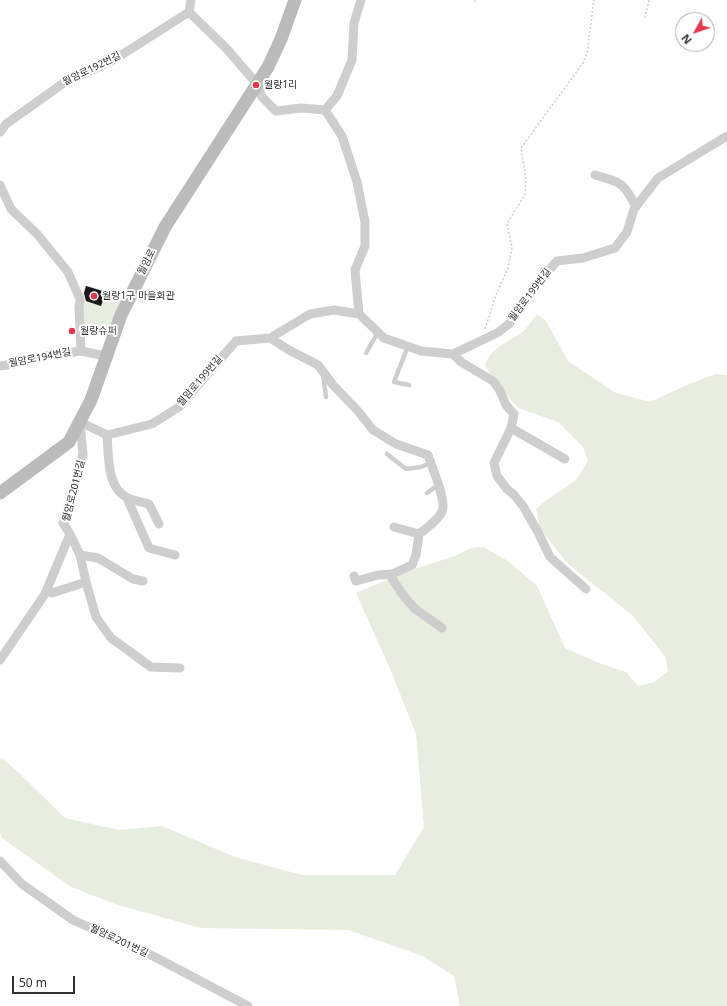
<!DOCTYPE html>
<meta charset="utf-8">
<style>
body{margin:0}
#map{position:relative;width:727px;height:1006px;overflow:hidden;background:#fff;font-family:"Noto Sans",sans-serif}
canvas{display:block}
.north{position:absolute;left:675px;top:12px;width:40px;height:40px;box-sizing:border-box;background:#fff;border:1px solid #adadad;border-radius:50%;rotate:230deg;font-size:11px;font-weight:700;line-height:16px;text-align:center;color:#313131}
.north::after{content:'';display:block;margin:auto;width:14px;height:18px;background:#e3374e;clip-path:polygon(50% 0,100% 100%,50% 72%,0 100%)}
.scale{position:absolute;left:12px;top:976px;width:63px;height:18px;box-sizing:border-box;border:2px solid #313131;border-top:0;padding-left:5px;font-size:12px;line-height:14px;white-space:nowrap;color:#313131;-webkit-text-stroke:3px #fff;paint-order:stroke}
</style>
<div id="map">
<canvas width="727" height="1006"></canvas>
<div class="north">N</div>
<div class="scale">50 m</div>
</div>
<script>
const c = document.querySelector('canvas').getContext('2d');
c.lineJoin = 'round';
function paint(path, color) {
  c.fillStyle = color;
  c.fill(path, 'evenodd');
}
function trace(path, color, width, dash) {
  c.strokeStyle = color;
  c.lineWidth = width;
  c.lineCap = dash ? 'butt' : 'round';
  c.setLineDash(dash || []);
  c.stroke(path);
}
function label(font, color, halo, rows, align = 'center') {
  c.font = font + ' "Noto Sans","Noto Sans KR",sans-serif';
  c.lineWidth = 4;
  c.setLineDash([]);
  c.textBaseline = 'middle';
  c.strokeStyle = halo;
  c.fillStyle = color;
  for (const [text, x, y, turn = 0] of rows) {
    c.save();
    c.translate(x, y);
    c.rotate((+turn || 0) * Math.PI / 180);
    c.textAlign = isNaN(turn) ? turn : align;
    if (halo) c.strokeText(text, 0, 0);
    c.fillText(text, 0, 0);
    c.restore();
  }
}
paint(new Path2D(`
 M 85,285 L 106,291 L 127,301 L 112,338 L 98,335 L 80,333 L 80,299 Z
 M 537,314 L 546,321 L 568,361 L 614,392 L 650,402 L 689,384 L 716,374 L 727,375 L 727,1006 L 460,1006 L 454,976 L 423,956 L 348,930 L 201,928 L 118,905 L 71,887 L 2,838 L 0,832 L 0,759 L 2,758 L 20,774 L 65,818 L 119,830 L 162,826 L 235,857 L 302,875 L 395,875 L 424,827 L 416,734 L 391,671 L 356,593 L 408,571 L 455,556 L 471,548 L 483,547 L 508,561 L 537,586 L 565,648 L 601,664 L 626,672 L 638,686 L 654,682 L 668,671 L 665,656 L 632,615 L 567,563 L 540,528 L 536,509 L 544,502 L 576,480 L 588,461 L 583,447 L 558,422 L 529,412 L 517,407 L 493,378 L 485,366 C 489,347 512,341 525,330 C 529,325 533,319 537,314 Z`), '#e7eddf');
paint(new Path2D(`
 M 86,286 L 106,292 L 101,306 L 86,301 L 84,293 Z`), '#181818');
trace(new Path2D(`
 M 474,2 L 476,0
 M 645,18 L 649,0
 M 485,329 L 496,295 L 508,268 L 512,248 L 507,224 L 525,194 L 526,180 L 521,148 L 583,63 L 587,53 L 594,0`), '#cecece', 1.5, [2, 2]);
trace(new Path2D(`
 M 408,346 L 394,382 L 409,385
 M 366,353 L 378,332
 M 323,374 L 326,397
 M 387,454 L 406,469 L 421,467 L 430,463
 M 427,493 L 438,485`), '#cecece', 4.5);
trace(new Path2D(`
 M 191,0 L 189,12 L 226,48 L 257,84 L 262,97 L 276,111 L 301,108 L 325,110 L 337,96 L 352,60 L 354,23 L 361,0
 M 325,110 L 342,136 L 357,182 L 365,222 L 365,246 L 355,270 L 359,314
 M 0,132 L 6,124 L 65,82 L 112,61 L 189,12
 M 595,175 C 620,182 624,182 636,207
 M 0,185 L 11,209 L 38,235 L 68,272 L 80,299 L 79,308 L 81,351 L 106,356
 M 270,338 L 289,350 L 318,365 L 333,385 L 358,411 L 373,430 L 396,444 L 428,455 C 432,468 447,500 442,512 C 437,521 427,528 419,534 L 394,527
 M 453,354 L 461,362 L 493,381 L 500,391 L 506,405 L 514,414 L 511,428 L 565,459
 M 0,366 L 14,364 L 44,356 L 81,351
 M 80,422 L 107,435 L 152,424 L 179,407 L 236,341 L 270,338 L 310,314 L 334,310 L 359,314 L 384,338 L 421,351 L 453,354 L 497,333 L 509,324 L 538,283 L 557,261 L 583,258 L 615,248 L 627,232 L 634,209 L 658,178 L 727,136
 M 511,428 L 494,463 L 497,476 L 507,489 L 514,495 L 523,506 L 538,532 L 550,557 L 586,589
 M 107,435 C 109,455 106,488 128,498 C 134,501 142,502 149,504 L 159,524
 M 127,498 L 149,548 L 175,555
 M 70,534 L 80,555 L 98,558 L 133,579 L 143,581
 M 389,574 L 403,595 L 414,608 L 442,628
 M 354,576 L 356,581 L 378,575 L 392,574 L 412,565 L 416,555 L 419,534
 M 86,582 L 96,617 L 111,638 L 151,667 L 180,668
 M 52,593 L 86,582 L 80,555
 M 0,660 L 45,594 L 70,534 L 63,523 L 83,454 L 80,422
 M 0,861 L 22,884 L 73,920 L 153,956 L 248,1006`), '#cecece', 9);
trace(new Path2D(`
 M 0,493 L 69,442 L 91,400 L 121,315 L 165,227 L 268,67 L 281,39 L 295,0`), '#bbb', 13);
for (const [x, y, r, color] of [
 [256,85,4,"#e3374e"],
 [94,296,4,"#e3374e"],
 [72,331,4,"#e3374e"]
]) {
  const dot = new Path2D();
  dot.arc(x, y, r, 0, 2 * Math.PI);
  c.fillStyle = color;
  c.fill(dot);
  trace(dot, '#fff', 1.5);
}
label('10px', '#313131', '#fff', [
 ["월암로192번길",92,69,-26],
 ["월암로",147,262,-63],
 ["월암로199번길",530,295,-53],
 ["월암로194번길",40,358,-11],
 ["월암로199번길",200,381,-49],
 ["월암로201번길",74,491,-76],
 ["월암로201번길",119,941,25]
]);
label('10px', '#313131', '#fff', [
 ["월랑1리",264,85],
 ["월랑1구 마을회관",102,296],
 ["월랑슈퍼",80,331]
], 'left');
</script>
